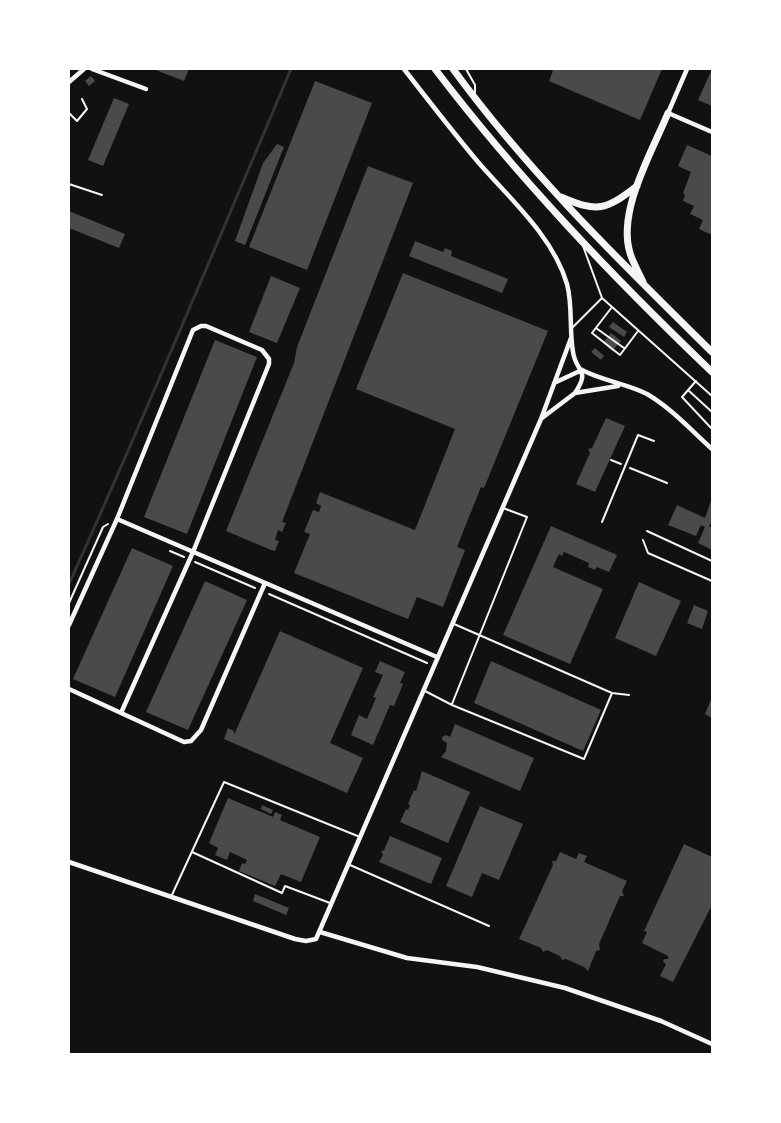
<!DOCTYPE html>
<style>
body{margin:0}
#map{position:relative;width:781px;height:1123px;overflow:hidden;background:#111;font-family:Overpass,sans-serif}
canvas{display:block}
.frame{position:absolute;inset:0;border:70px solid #fff;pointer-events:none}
</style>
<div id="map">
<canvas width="781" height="1123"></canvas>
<div class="frame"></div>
</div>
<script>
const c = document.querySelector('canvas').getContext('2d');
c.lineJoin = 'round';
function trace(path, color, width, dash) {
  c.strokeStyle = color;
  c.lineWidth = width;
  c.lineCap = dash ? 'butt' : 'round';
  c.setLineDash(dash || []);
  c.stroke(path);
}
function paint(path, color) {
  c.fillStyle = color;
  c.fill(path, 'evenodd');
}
trace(new Path2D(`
 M 69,584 C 146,414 218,241 291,69`), '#333', 3);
paint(new Path2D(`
 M 153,69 L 189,69 L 184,81 Z
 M 548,69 L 662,69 L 640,120 L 549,81 L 553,71 Z
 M 712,69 L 712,106 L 698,100 Z
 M 91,76 L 95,81 L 89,86 L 85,81 Z
 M 315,81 L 372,103 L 307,270 L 249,247 Z
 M 114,98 L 129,104 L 103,166 L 88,160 Z
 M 277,144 L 284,147 L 245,245 L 235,241 L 263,163 Z
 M 687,145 L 712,156 L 712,235 L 699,229 L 703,220 L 690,214 L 694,206 L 683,201 L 685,195 L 683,193 L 691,172 L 678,166 Z
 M 368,166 L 413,183 L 282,522 L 286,523 L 282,532 L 278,530 L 275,540 L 279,541 L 275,551 L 271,550 L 226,531 L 294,363 L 297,347 Z
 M 69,211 L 125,234 L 119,248 L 69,228 Z
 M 415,241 L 443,252 L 445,248 L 452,251 L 451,256 L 508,279 L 502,293 L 409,256 Z
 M 403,273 L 548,331 L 484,488 L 481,487 L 457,547 L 465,550 L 443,607 L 417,597 L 408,619 L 294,573 L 310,534 L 304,532 L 313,510 L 319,512 L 321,506 L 316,503 L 320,492 L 415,530 L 455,429 L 356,389 Z
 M 271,276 L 300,288 L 277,343 L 249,332 Z
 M 613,322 L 627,332 L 624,337 L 609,327 Z
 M 611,333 L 621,341 L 612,351 L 603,343 Z
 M 215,340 L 257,357 L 187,534 L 144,517 Z
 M 595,348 L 604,356 L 601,360 L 591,352 Z
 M 606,418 L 625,426 L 595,492 L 576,484 L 590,453 L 588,449 L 592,448 Z
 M 712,498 L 712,520 L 709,527 L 712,527 L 712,550 L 698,543 L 705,527 L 701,525 L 696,536 L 668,525 L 677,505 L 705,518 Z
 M 551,526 L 617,555 L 609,572 L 597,567 L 595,570 L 588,567 L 589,563 L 564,552 L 562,556 L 559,554 L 553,567 L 603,589 L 570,664 L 503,635 Z
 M 132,548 L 173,566 L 115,697 L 73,679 Z
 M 205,581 L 247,600 L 188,730 L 146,712 Z
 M 639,582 L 681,601 L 656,656 L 615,638 Z
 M 694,605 L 708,611 L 702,629 L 687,623 Z
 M 280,631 L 363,668 L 330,743 L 363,758 L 347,793 L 224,739 L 228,728 L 234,731 L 234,735 Z
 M 380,661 L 405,672 L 400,683 L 403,684 L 394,706 L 390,705 L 373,745 L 351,735 L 359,715 L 367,719 L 376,698 L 373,697 L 383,675 L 375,672 Z
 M 491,661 L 601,710 L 583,751 L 474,703 Z
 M 712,697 L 712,718 L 705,714 Z
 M 455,724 L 534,758 L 520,791 L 441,757 L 446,751 L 447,743 L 442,740 L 442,737 L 446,735 L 450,737 Z
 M 422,771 L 470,792 L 448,843 L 400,822 L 406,809 L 408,810 L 410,805 L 408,804 L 414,790 L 416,791 Z
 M 228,798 L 273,817 L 275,812 L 282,815 L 280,820 L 320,837 L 301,882 L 281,874 L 275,886 L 239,871 L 242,863 L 245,864 L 247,860 L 230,852 L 227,860 L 215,855 L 218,848 L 209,843 Z
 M 262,805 L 273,810 L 271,814 L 261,809 Z
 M 480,806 L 523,824 L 499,880 L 482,873 L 472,897 L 446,886 Z
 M 390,836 L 442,858 L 431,884 L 379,862 L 383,855 L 381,851 L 384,850 Z
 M 684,844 L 712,857 L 712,905 L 673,982 L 660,976 L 666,964 L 663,962 L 664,959 L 668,959 L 668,956 L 642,943 L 647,932 L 644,931 Z
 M 560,852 L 576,859 L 579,853 L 587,856 L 584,862 L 627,881 L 622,891 L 624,896 L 620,896 L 599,944 L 600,950 L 596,951 L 588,971 L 584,967 L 566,959 L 562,960 L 560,956 L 547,950 L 543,952 L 541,948 L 519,939 L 553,865 L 552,861 L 556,861 Z
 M 255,894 L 289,908 L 286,915 L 253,901 Z`), '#4a4a4a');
trace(new Path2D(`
 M 611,460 L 621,464
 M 630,468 L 667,483
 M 170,551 L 184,557
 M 195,562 L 255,588
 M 269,594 L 427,663
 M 69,603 L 103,527 L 108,524`), '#f5f5f5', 2);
trace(new Path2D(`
 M 466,69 L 475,85 L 475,93
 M 69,113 L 77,121 L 87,109 L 82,99
 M 69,184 L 102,195
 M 583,246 L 602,298 L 712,396
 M 612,307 L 592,333 L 620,355 L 638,331
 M 572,328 L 602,298
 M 596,328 L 624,348
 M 696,381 L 682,397 L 712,429
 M 688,390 L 712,412
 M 602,522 L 638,435 L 654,441
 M 647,531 L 712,561
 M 643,540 L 648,553 L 712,581
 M 454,624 L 612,693 L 629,695
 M 425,691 L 452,705 L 584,759 L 612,693
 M 452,704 L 527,517 L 503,508
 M 192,852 L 282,893 L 285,886 L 330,903
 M 350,865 L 489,926
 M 171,897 L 224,782 L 360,837`), '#f5f5f5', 2);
trace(new Path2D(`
 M 92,69 L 146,89
 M 404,69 C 428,100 452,131 478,162 C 509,198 553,236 567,284 C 573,307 569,329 573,352 C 576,373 591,369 575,393
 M 687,69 L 668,113 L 712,132
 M 69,82 L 84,69
 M 582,370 C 603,381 628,384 647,394 C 671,408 691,430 712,449
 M 554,383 L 582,370
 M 542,418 L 575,393 L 618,386
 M 117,519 L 437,657
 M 69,625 L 117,519 L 193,330 L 201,326 L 206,326 L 262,350 L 269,359 L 269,364 L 193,552 L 121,713
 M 69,689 L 184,742 L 191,741 L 201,730 L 265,583
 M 69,862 L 295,939 L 306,941 L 316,939 L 541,419 L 571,338
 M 320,932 L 407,958 L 477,967 L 565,988 L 661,1021 L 712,1044`), '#f5f5f5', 4.5);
trace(new Path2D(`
 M 435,69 C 518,178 613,277 712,372
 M 453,69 C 529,173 621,262 712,352
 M 561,197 C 598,213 606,210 637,186
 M 643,282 C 639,273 633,263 630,253 C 617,211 652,152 668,113`), '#f5f5f5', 7);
</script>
